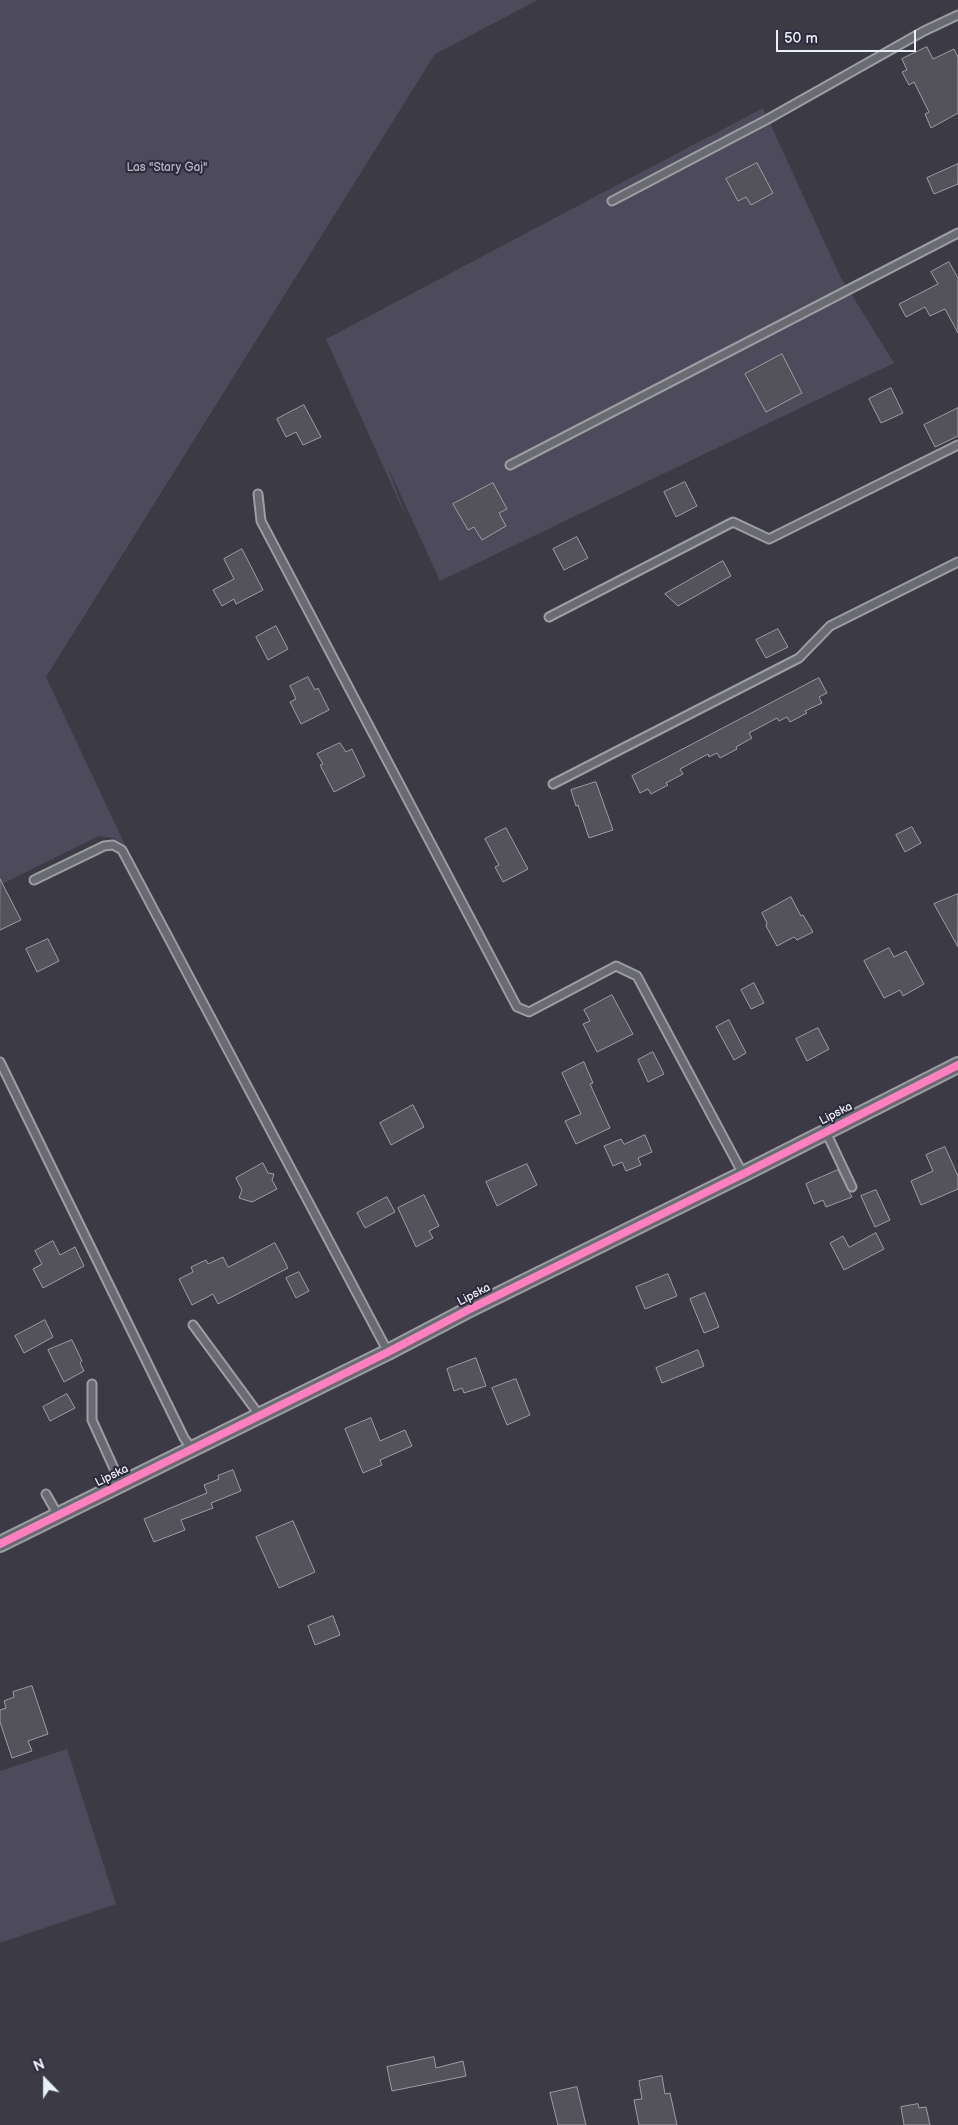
<!DOCTYPE html>
<style>
body{margin:0}
#map{position:relative;width:958px;height:2125px;overflow:hidden;background:#3c3a44;font-family:"Balsamiq Sans",sans-serif}
canvas{display:block}
.north{position:absolute;left:20px;top:2055px;width:50px;height:50px;-webkit-text-stroke:4px #2f2a3d;paint-order:stroke;rotate:338deg;font-size:14px;font-weight:700;line-height:20px;text-align:center;color:#e8f1f8}
.north::after{content:'';display:block;margin:auto;width:18px;height:22px;background:#e8f1f8;clip-path:polygon(50% 0,100% 100%,50% 72%,0 100%)}
.scale{position:absolute;left:776px;top:30px;width:140px;height:22px;box-sizing:border-box;border:2px solid #e8f1f8;border-top:0;padding-left:6px;font-size:15px;line-height:18px;white-space:nowrap;color:#e8f1f8;-webkit-text-stroke:4px #2f2a3d;paint-order:stroke}
</style>
<div id="map">
<canvas width="958" height="2125"></canvas>
<div class="north">N</div>
<div class="scale">50 m</div>
</div>
<script>
const c = document.querySelector('canvas').getContext('2d');
c.lineJoin = 'round';
function paint(path, color) {
  c.fillStyle = color;
  c.fill(path, 'evenodd');
}
function trace(path, color, width, dash) {
  c.strokeStyle = color;
  c.lineWidth = width;
  c.lineCap = dash ? 'butt' : 'round';
  c.setLineDash(dash || []);
  c.stroke(path);
}
function label(font, color, halo, rows, align = 'center') {
  c.font = font + ' "Balsamiq Sans",sans-serif';
  c.lineWidth = 4.5;
  c.setLineDash([]);
  c.textBaseline = 'middle';
  c.strokeStyle = halo;
  c.fillStyle = color;
  for (const [text, x, y, turn = 0] of rows) {
    c.save();
    c.translate(x, y);
    c.rotate((+turn || 0) * Math.PI / 180);
    c.textAlign = isNaN(turn) ? turn : align;
    if (halo) c.strokeText(text, 0, 0);
    c.fillText(text, 0, 0);
    c.restore();
  }
}
paint(new Path2D(`
 M 0,0 L 538,0 L 435,54 L 46,677 L 125,845 L 113,838 L 99,836 L 0,885 Z
 M 763,108 L 840,276 L 894,363 L 440,581 L 388,467 L 405,515 L 326,339 Z
 M 67,1749 L 116,1904 L 0,1943 L 0,1771 Z`), '#4d4b5b');
const building = new Path2D(`
 M 927,47 L 933,59 L 954,49 L 958,57 L 958,113 L 931,128 L 925,114 L 929,112 L 914,82 L 909,85 L 902,72 L 907,70 L 902,59 Z
 M 757,163 L 773,193 L 751,205 L 746,197 L 738,201 L 726,179 Z
 M 958,164 L 958,184 L 934,194 L 927,178 Z
 M 949,262 L 958,278 L 958,333 L 945,309 L 930,316 L 925,307 L 906,317 L 899,304 L 938,284 L 931,272 Z
 M 782,354 L 802,393 L 766,412 L 745,374 Z
 M 891,388 L 903,413 L 881,423 L 869,399 Z
 M 304,405 L 321,437 L 303,445 L 296,432 L 286,437 L 277,419 Z
 M 958,408 L 958,436 L 935,447 L 924,425 Z
 M 685,482 L 697,506 L 676,517 L 664,492 Z
 M 493,483 L 507,509 L 499,513 L 506,526 L 482,540 L 474,527 L 468,530 L 453,504 Z
 M 577,537 L 588,558 L 564,570 L 553,549 Z
 M 242,549 L 263,590 L 236,604 L 234,599 L 222,606 L 213,590 L 234,579 L 224,559 Z
 M 723,561 L 731,576 L 678,606 L 665,594 Z
 M 276,626 L 288,649 L 268,660 L 256,637 Z
 M 778,629 L 788,647 L 766,658 L 756,640 Z
 M 308,677 L 315,690 L 318,688 L 329,710 L 301,724 L 290,702 L 296,699 L 290,686 Z
 M 819,678 L 827,693 L 819,697 L 822,703 L 805,711 L 807,713 L 790,722 L 787,717 L 779,721 L 777,718 L 749,733 L 752,738 L 736,747 L 737,749 L 720,758 L 717,753 L 709,757 L 708,754 L 680,769 L 683,774 L 666,783 L 668,785 L 651,794 L 648,789 L 640,793 L 632,776 Z
 M 340,743 L 346,752 L 352,749 L 365,776 L 334,792 L 320,765 L 323,764 L 317,754 Z
 M 596,782 L 613,830 L 589,838 L 578,805 L 576,806 L 571,790 Z
 M 912,827 L 921,843 L 905,852 L 896,835 Z
 M 506,828 L 528,869 L 503,882 L 495,867 L 499,865 L 485,839 Z
 M 0,879 L 21,920 L 0,930 Z
 M 958,894 L 958,947 L 934,904 Z
 M 791,897 L 801,916 L 803,915 L 813,932 L 797,940 L 794,937 L 777,946 L 766,926 L 767,923 L 762,913 Z
 M 48,939 L 59,961 L 37,972 L 26,949 Z
 M 889,948 L 894,957 L 906,951 L 924,984 L 903,996 L 900,990 L 884,998 L 864,961 Z
 M 754,983 L 764,1003 L 751,1009 L 741,990 Z
 M 612,995 L 633,1034 L 597,1052 L 583,1024 L 590,1021 L 584,1010 Z
 M 729,1020 L 746,1053 L 734,1060 L 716,1027 Z
 M 818,1028 L 829,1049 L 807,1061 L 796,1039 Z
 M 653,1052 L 664,1074 L 648,1082 L 638,1060 Z
 M 584,1062 L 593,1083 L 590,1084 L 610,1128 L 576,1144 L 565,1121 L 581,1114 L 562,1073 Z
 M 413,1105 L 424,1127 L 391,1145 L 380,1123 Z
 M 645,1135 L 652,1152 L 638,1158 L 641,1165 L 626,1171 L 622,1162 L 613,1166 L 604,1146 L 621,1139 L 624,1144 Z
 M 945,1147 L 958,1176 L 958,1189 L 921,1205 L 911,1181 L 933,1171 L 926,1155 Z
 M 263,1163 L 268,1173 L 274,1174 L 272,1180 L 277,1189 L 252,1202 L 239,1198 L 242,1190 L 236,1178 Z
 M 527,1164 L 537,1185 L 497,1206 L 486,1182 Z
 M 838,1170 L 852,1197 L 826,1207 L 823,1200 L 814,1204 L 806,1184 Z
 M 876,1190 L 890,1220 L 875,1227 L 861,1196 Z
 M 424,1195 L 439,1226 L 429,1231 L 433,1238 L 416,1247 L 398,1208 Z
 M 387,1197 L 395,1212 L 365,1228 L 357,1213 Z
 M 876,1233 L 884,1249 L 844,1270 L 830,1243 L 843,1236 L 849,1247 Z
 M 53,1241 L 60,1255 L 75,1247 L 84,1266 L 43,1288 L 33,1269 L 42,1264 L 35,1251 Z
 M 275,1243 L 288,1268 L 218,1304 L 213,1294 L 192,1305 L 179,1279 L 193,1272 L 191,1267 L 206,1260 L 208,1264 L 223,1257 L 228,1267 Z
 M 299,1272 L 309,1291 L 296,1298 L 286,1278 Z
 M 668,1274 L 677,1296 L 645,1309 L 636,1287 Z
 M 705,1293 L 719,1327 L 704,1333 L 690,1299 Z
 M 45,1320 L 53,1337 L 24,1353 L 15,1336 Z
 M 72,1340 L 82,1361 L 80,1363 L 84,1371 L 64,1382 L 48,1350 Z
 M 698,1350 L 704,1366 L 662,1383 L 656,1368 Z
 M 476,1358 L 486,1386 L 464,1393 L 462,1388 L 454,1391 L 447,1369 Z
 M 516,1379 L 530,1415 L 507,1425 L 492,1388 Z
 M 67,1394 L 75,1408 L 50,1421 L 43,1407 Z
 M 371,1418 L 380,1441 L 405,1430 L 412,1446 L 380,1460 L 382,1465 L 363,1473 L 345,1429 Z
 M 233,1470 L 241,1491 L 211,1503 L 213,1508 L 181,1520 L 185,1530 L 154,1542 L 144,1519 L 207,1493 L 204,1485 L 219,1479 L 218,1476 Z
 M 293,1521 L 315,1572 L 279,1588 L 256,1537 Z
 M 333,1616 L 340,1635 L 315,1645 L 308,1626 Z
 M 32,1686 L 48,1734 L 28,1741 L 32,1751 L 12,1758 L 0,1722 L 0,1710 L 6,1708 L 4,1701 L 14,1697 L 13,1692 Z
 M 434,2057 L 436,2068 L 463,2061 L 466,2076 L 392,2091 L 387,2067 Z
 M 662,2076 L 665,2094 L 670,2093 L 677,2125 L 639,2125 L 634,2100 L 642,2099 L 639,2081 Z
 M 577,2087 L 586,2125 L 558,2125 L 550,2093 Z
 M 918,2104 L 919,2108 L 926,2107 L 930,2125 L 904,2125 L 901,2107 Z`);
paint(building, '#54525a');
trace(building, '#9d9ea4', 1);
const service = new Path2D(`
 M 612,201 L 768,119 L 924,31 L 958,15
 M 510,465 L 958,233
 M 258,494 L 261,521 L 517,1007 L 529,1012 L 616,966 L 637,976 L 743,1174
 M 549,617 L 733,522 L 769,539 L 958,445
 M 553,784 L 799,658 L 830,626 L 958,562
 M 34,880 L 104,846 L 113,845 L 122,850 L 388,1352
 M 0,1062 L 184,1438 L 192,1449
 M 826,1132 L 852,1187
 M 193,1325 L 260,1416
 M 92,1384 L 92,1420 L 121,1484
 M 46,1494 L 58,1515`);
const minor = new Path2D(`
 M 0,1544 L 388,1352 L 466,1311 L 743,1174 L 958,1065`);
trace(service, '#9d9ea4', 11);
trace(minor, '#9d9ea4', 18);
trace(service, '#6a6b72', 7);
trace(minor, '#6a6b72', 14);
trace(new Path2D(`
 M 0,1544 L 388,1352 L 466,1311 L 743,1174 L 958,1065`), '#ff80c0', 8);
label('12px', '#b3b8c2', '#2f2a3d', [
 ["Las \"Stary Gaj\"",167,168]
]);
label('12px', '#e8f1f8', '#2f2a3d', [
 ["Lipska",836,1114,-27],
 ["Lipska",474,1295,-27],
 ["Lipska",112,1476,-26]
]);
</script>
